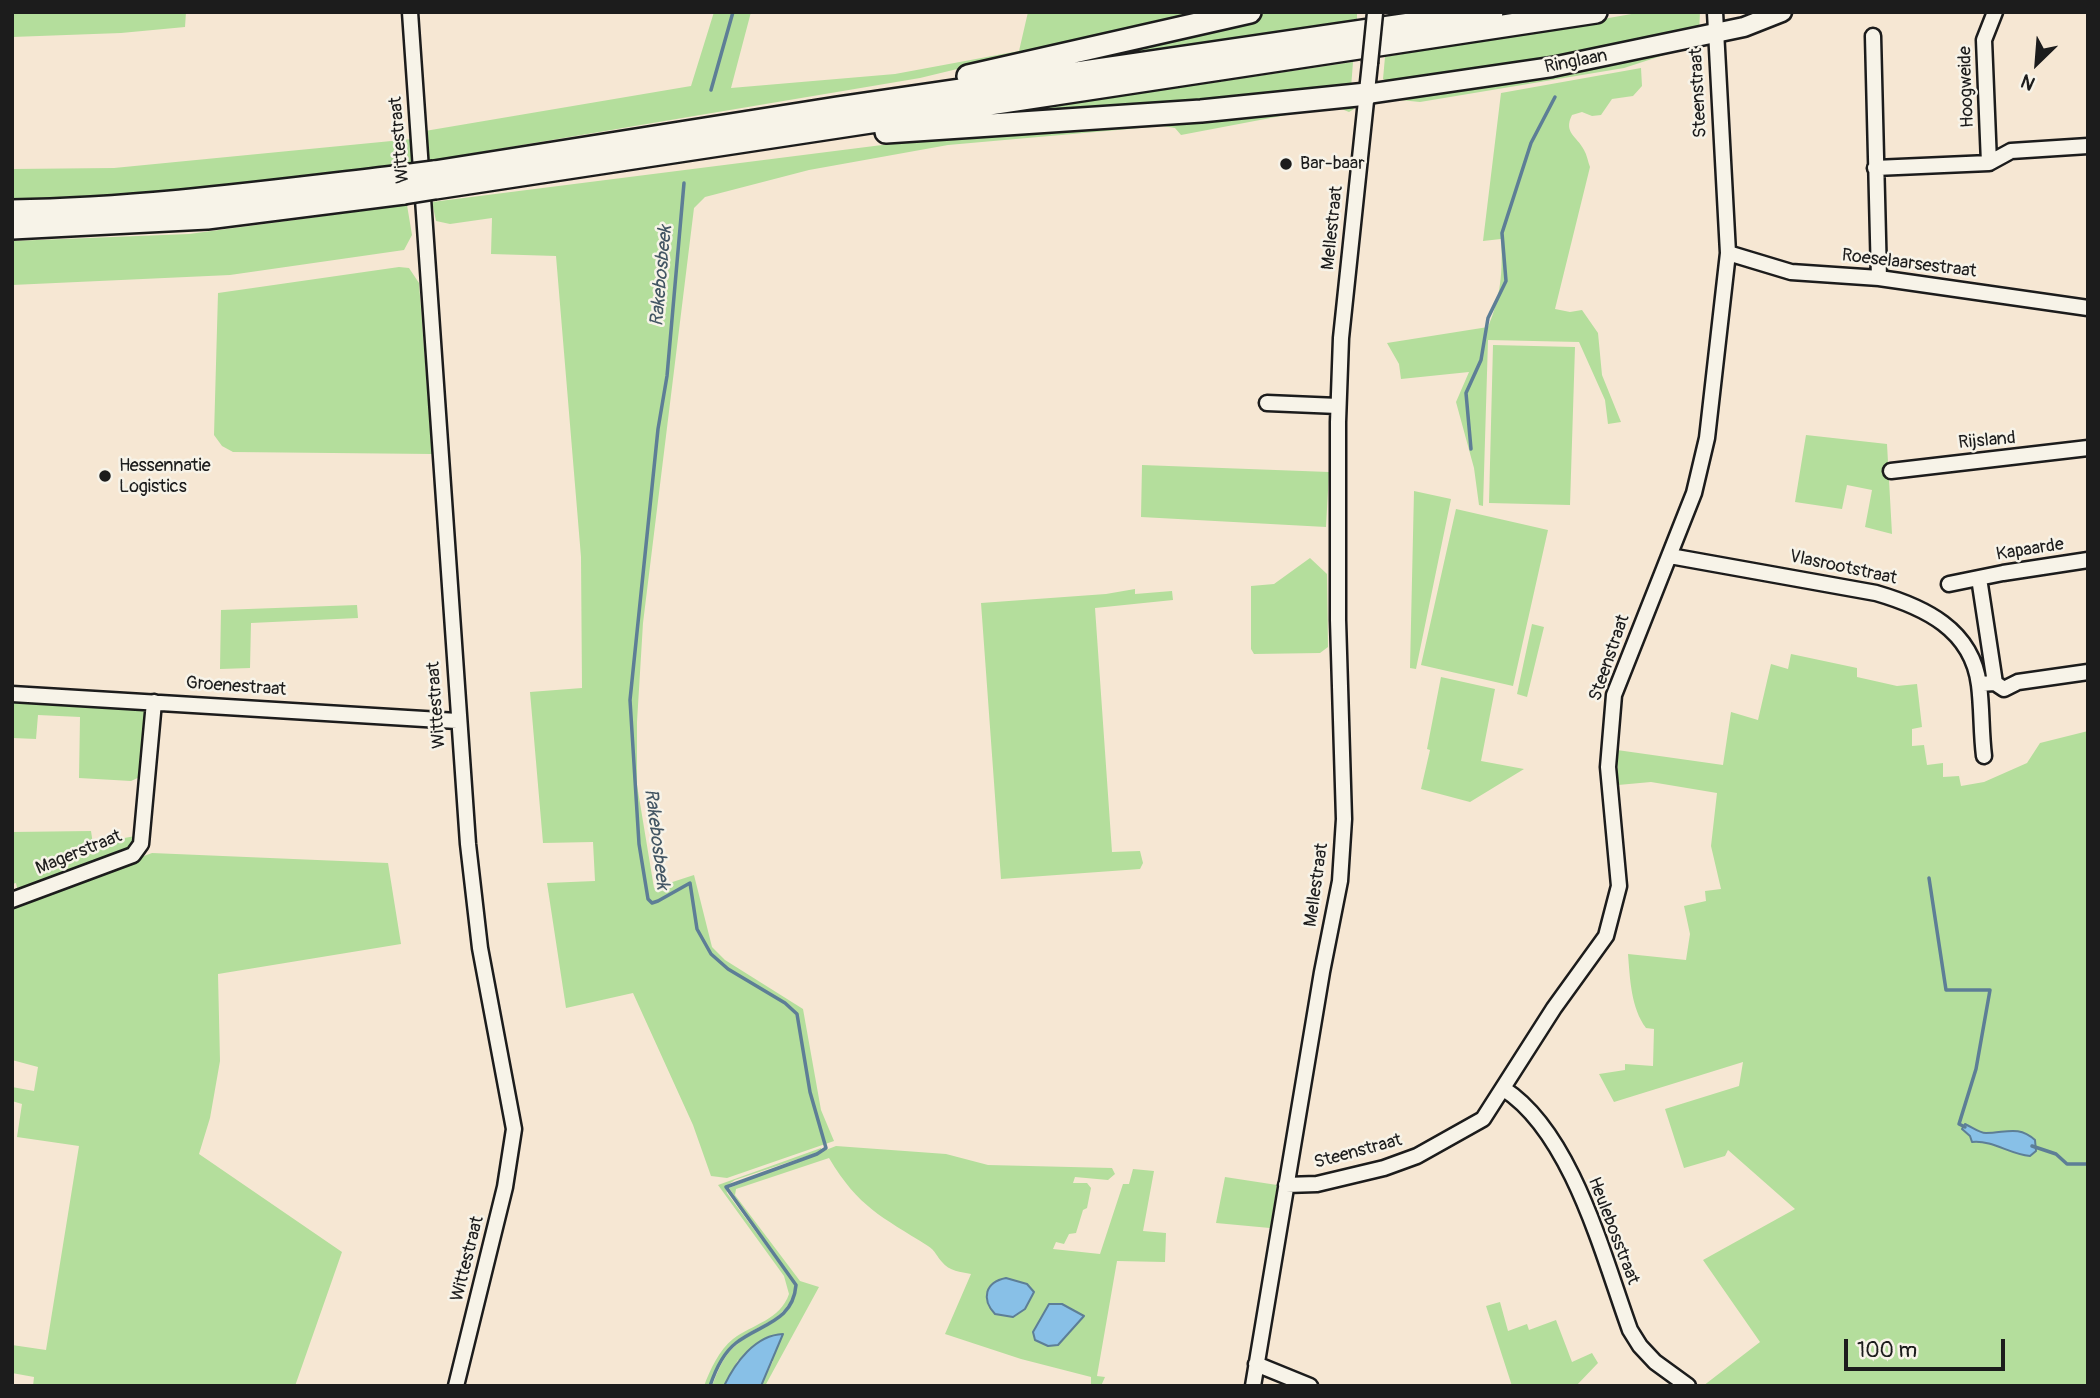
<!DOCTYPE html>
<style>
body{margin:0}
#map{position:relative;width:2100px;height:1398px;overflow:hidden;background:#f6e7d3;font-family:Pangolin,sans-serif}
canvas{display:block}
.frame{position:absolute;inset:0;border:14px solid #1c1c1c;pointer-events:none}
.north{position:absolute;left:2002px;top:28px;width:70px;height:70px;-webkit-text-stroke:5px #f7f3e8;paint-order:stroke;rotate:205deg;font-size:19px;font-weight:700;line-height:28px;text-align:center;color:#1c1c1c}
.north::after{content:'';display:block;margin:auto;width:24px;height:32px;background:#1c1c1c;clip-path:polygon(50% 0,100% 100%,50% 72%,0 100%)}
.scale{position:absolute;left:1844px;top:1339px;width:161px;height:32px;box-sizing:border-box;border:4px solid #1c1c1c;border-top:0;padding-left:9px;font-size:21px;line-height:24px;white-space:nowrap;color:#1c1c1c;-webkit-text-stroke:5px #f7f3e8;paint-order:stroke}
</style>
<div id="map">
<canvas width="2100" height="1398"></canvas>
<div class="frame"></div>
<div class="north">N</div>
<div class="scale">100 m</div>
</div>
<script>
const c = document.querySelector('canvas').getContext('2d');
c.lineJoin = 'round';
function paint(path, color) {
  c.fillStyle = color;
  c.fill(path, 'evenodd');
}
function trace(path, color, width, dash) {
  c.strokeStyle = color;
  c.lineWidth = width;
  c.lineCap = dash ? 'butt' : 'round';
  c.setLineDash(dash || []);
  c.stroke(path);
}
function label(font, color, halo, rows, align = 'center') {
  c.font = font + ' Pangolin,sans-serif';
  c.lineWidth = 5;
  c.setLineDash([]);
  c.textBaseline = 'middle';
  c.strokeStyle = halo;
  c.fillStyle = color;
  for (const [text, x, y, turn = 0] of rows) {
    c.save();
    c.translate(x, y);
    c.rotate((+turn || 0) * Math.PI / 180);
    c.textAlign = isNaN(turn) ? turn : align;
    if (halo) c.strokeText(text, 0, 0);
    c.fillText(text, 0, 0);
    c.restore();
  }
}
paint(new Path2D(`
 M 12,12 L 186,12 L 185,27 L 121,33 L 12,37 Z
 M 714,12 L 751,12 L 731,88 L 895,74 L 1019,51 L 1028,12 L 1193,12 L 920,78 L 427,161 L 425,131 L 691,86 Z
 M 1268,12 L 1357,12 L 1357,21 L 990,77 Z
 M 1643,12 L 1700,12 L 1699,32 L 1590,55 L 1392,84 L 1383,79 L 1385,57 Z
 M 1698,44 L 1624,68 L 1420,102 L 1390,99 Z
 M 1353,62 L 1351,88 L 1316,94 L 952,121 Z
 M 1641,68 L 1642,86 L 1633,96 L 1612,99 L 1601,115 L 1592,116 L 1582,112 L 1572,115 C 1563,133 1577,136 1584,150 C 1587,155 1588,162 1590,167 L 1555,309 L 1570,312 L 1582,310 L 1598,333 L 1602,375 L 1621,422 L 1608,424 L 1605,400 L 1579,342 L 1488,340 L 1483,506 L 1479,505 L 1474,468 L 1456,402 L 1469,372 L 1401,379 L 1399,364 L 1387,343 L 1488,327 C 1501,296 1503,271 1501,239 L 1483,241 L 1501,93 Z
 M 1348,102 L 1354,109 L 1349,112 L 1339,108 L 1302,112 L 1181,135 L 1175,128 L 1163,126 L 948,145 L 809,170 L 705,197 L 694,208 L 643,623 L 637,722 L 637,785 L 654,888 L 694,875 L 712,947 L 725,960 L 803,1009 L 821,1110 L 834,1141 L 727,1178 L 711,1176 L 693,1125 L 633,993 L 566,1008 L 547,883 L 595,881 L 593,842 L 543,843 L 530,692 L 582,688 L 581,557 L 556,256 L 491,254 L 492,218 L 450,224 L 436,221 L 432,202 L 969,134 Z
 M 412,139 L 415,163 L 149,194 L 12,199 L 12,169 L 114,168 Z
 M 407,205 L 412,235 L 404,250 L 230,275 L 12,285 L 12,241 L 189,234 Z
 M 399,267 L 409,268 L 419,283 L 432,454 L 233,452 L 222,446 L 214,435 L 218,293 Z
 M 1493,345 L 1575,347 L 1570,505 L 1489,503 Z
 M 1806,435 L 1887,444 L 1892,534 L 1865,527 L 1872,490 L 1847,485 L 1842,509 L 1795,502 Z
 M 1142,465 L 1329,472 L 1326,527 L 1141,517 Z
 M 1414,491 L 1451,499 L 1416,669 L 1410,668 Z
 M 1456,509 L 1548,530 L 1513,686 L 1421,665 Z
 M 1310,558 L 1327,574 L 1328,647 L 1320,653 L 1254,654 L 1251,649 L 1251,586 L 1274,584 Z
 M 1135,589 L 1135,594 L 1172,591 L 1173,600 L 1095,608 L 1112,852 L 1140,851 L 1143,863 L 1140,869 L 1001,879 L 981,603 L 1106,594 Z
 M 357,605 L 358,618 L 251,623 L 250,668 L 220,669 L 221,610 Z
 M 1532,624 L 1544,627 L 1527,697 L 1517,694 Z
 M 1791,654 L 1857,668 L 1857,677 L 1897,686 L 1917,684 L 1922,727 L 1912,729 L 1912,746 L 1924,745 L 1927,765 L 1943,763 L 1943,777 L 1959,776 L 1961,786 L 1984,782 L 2027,763 L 2040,743 L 2088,731 L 2088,1386 L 1703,1386 L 1760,1342 L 1703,1260 L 1795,1209 L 1728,1150 L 1725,1156 L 1684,1168 L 1665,1109 L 1739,1086 L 1743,1062 L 1614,1102 L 1599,1074 L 1625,1070 L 1625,1064 L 1653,1066 L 1654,1029 L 1646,1028 C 1631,1008 1630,979 1628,954 L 1686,960 L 1690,934 L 1684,906 L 1706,901 L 1705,891 L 1721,889 L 1711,846 L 1717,793 L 1651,782 L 1618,785 L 1617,750 L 1723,765 L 1731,712 L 1758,720 L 1771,664 L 1788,669 Z
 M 1441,677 L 1495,689 L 1481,761 L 1524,769 L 1470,802 L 1421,789 L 1430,750 L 1427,749 Z
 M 12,699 L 144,710 L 147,716 L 142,776 L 131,781 L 79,778 L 80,717 L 38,715 L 36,739 L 13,738 L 12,762 Z
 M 91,831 L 93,844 L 135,836 L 134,847 L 12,897 L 12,890 L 17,888 L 16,883 L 12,884 L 12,832 Z
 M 152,853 L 388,863 L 401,944 L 218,974 L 220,1061 L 210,1118 L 199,1154 L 342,1252 L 295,1386 L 33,1386 L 34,1377 L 12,1373 L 12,1345 L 46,1350 L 79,1146 L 17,1137 L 22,1104 L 12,1101 L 12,1087 L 34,1091 L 38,1067 L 12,1060 L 12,905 Z
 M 836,1146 L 946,1154 L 988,1165 L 1112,1168 L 1115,1174 L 1108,1180 L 1075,1177 L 1073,1183 L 1087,1183 L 1091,1188 L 1087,1208 L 1083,1210 L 1076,1233 L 1069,1234 L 1064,1244 L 1056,1242 L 1053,1249 L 1100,1254 L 1123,1184 L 1129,1184 L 1133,1169 L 1154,1171 L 1143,1231 L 1166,1233 L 1165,1262 L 1117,1261 L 1097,1376 L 1105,1377 L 1101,1386 L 1091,1386 L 1091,1377 L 1021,1359 L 945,1334 L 971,1274 C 961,1272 949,1271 942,1262 C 937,1257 935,1250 928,1246 C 881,1216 859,1208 829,1158 L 736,1189 L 735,1195 L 800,1281 L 819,1287 L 765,1386 L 761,1386 L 773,1361 L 738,1360 L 724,1386 L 712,1386 C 717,1373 723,1357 733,1348 C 757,1325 793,1325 797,1286 L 729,1188 Z
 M 821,1148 L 822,1151 L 735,1180 L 726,1186 L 727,1193 L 795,1285 C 790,1324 753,1323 730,1347 C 720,1357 714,1373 709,1386 L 704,1386 C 710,1370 719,1350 733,1339 C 753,1324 780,1320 789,1294 L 784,1276 L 718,1185 Z
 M 1225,1177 L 1277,1185 L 1270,1228 L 1216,1223 Z
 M 1500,1302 L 1508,1331 L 1527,1324 L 1529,1330 L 1556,1320 L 1572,1362 L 1592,1353 L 1598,1363 L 1576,1386 L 1512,1386 L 1486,1306 Z`), '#b4de9c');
const water = new Path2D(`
 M 1965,1124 C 1972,1127 1979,1133 1986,1133 C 2006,1133 2018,1125 2035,1140 L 2036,1151 L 2030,1156 C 2009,1154 1993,1140 1972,1142 L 1970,1136 L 1962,1129 Z
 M 1006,1278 L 1027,1284 L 1034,1292 L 1025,1309 L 1013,1317 L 995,1314 C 981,1299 985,1282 1006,1278 Z
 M 1049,1304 L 1062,1304 L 1084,1316 L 1058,1345 L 1048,1346 L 1035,1340 L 1033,1332 Z
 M 783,1334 L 761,1386 L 724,1386 C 735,1363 755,1335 783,1334 Z`);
paint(water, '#88c0e7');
trace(water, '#5d7e96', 2);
trace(new Path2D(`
 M 711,90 L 733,12
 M 684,183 L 667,376 L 658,429 L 630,700 L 639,844 L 648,899 L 652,903 L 658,901 L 690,883 L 697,929 L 711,954 L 728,969 L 785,1003 L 797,1014 L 810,1092 L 826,1148 L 817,1154 L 726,1187 L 796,1285 C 793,1322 760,1324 736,1343 C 723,1353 715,1371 710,1386
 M 1471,449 L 1466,393 L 1481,360 L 1488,318 L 1506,281 L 1502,233 L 1531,143 L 1555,97
 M 1929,878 L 1946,990 L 1990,990 L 1976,1069 L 1959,1124 L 1965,1127
 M 2032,1146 L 2056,1154 L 2067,1164 L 2088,1164`), '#5d7e96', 3.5);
const minor = new Path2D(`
 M 410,12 L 468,844 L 480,948 L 514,1129 L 505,1187 L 456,1386
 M 1873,36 L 1879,278
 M 1989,163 L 1984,40 L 1995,12
 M 1875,168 L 1989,163 L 2011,151 L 2088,146
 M 1728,253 L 1791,272 L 1879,278 L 2088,308
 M 1267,403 L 1338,406
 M 1891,471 L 2088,448
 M 1670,556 L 1876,593 C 1924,607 1972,629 1979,685 C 1982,708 1981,732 1984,756
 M 1979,578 L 1995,683
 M 1949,584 L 2003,573 L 2088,560
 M 1979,684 L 1995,683 L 2004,689 L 2018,682 L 2088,672
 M 12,694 L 457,721
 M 12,900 L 133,855 L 141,844 L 154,702
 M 1504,1089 C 1572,1133 1603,1256 1630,1330 L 1640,1346 L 1655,1362 L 1688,1386
 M 1286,1185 L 1317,1184 L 1384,1168 L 1417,1156 L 1483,1119 L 1554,1008 L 1606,936 L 1619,886 L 1608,767 L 1614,695 L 1694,493 L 1707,438 L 1728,253 L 1715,12
 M 1256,1364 L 1310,1386
 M 1253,1386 L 1322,972 L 1340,881 L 1344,819 L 1338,620 L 1338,422 L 1341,338 L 1370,63`);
const major = new Path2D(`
 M 1367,94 L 1552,67 L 1744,27 L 1782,12`);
const highway = new Path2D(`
 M 968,76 L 1250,12
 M 886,132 L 1201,111 L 1367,94
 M 434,172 L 837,108 L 1492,12
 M 435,188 L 1596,12
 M 12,211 C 143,209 274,191 403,176
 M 12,228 L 207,218 L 404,193`);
trace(minor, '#1c1c1c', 19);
trace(major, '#1c1c1c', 23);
trace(highway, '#1c1c1c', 26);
trace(minor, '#f7f3e8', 14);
trace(major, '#f7f3e8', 18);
trace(highway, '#f7f3e8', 21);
const minorBridge = new Path2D(`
 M 1370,63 L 1375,13`);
const highwayBridge = new Path2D(`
 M 403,176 L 434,172
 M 404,193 L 435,188`);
trace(minorBridge, '#1c1c1c', 19, []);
trace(highwayBridge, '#1c1c1c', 26, []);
trace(minorBridge, '#f7f3e8', 14);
trace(highwayBridge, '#f7f3e8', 21);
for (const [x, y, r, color] of [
 [1286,164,7,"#1c1c1c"],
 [105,476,7,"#1c1c1c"]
]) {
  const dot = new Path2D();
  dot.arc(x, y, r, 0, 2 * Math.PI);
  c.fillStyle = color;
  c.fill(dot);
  trace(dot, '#f7f3e8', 2.5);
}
label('18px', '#1c1c1c', '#f7f3e8', [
 ["Ringlaan",1576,62,-11],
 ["Hoogweide",1967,87,-92],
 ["Steenstraat",1699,93,-93],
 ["Wittestraat",400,140,-95],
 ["Mellestraat",1333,228,-84],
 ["Roeselaarsestraat",1909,264,7],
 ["Rijsland",1987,441,-5],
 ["Kapaarde",2030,550,-9],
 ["Vlasrootstraat",1843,568,12],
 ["Steenstraat",1610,658,-71],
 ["Groenestraat",236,687,4],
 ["Wittestraat",437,705,-94],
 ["Magerstraat",79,853,-22],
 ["Mellestraat",1317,885,-82],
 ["Steenstraat",1358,1152,-15],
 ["Heulebosstraat",1613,1231,69],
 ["Wittestraat",468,1259,-76]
]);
label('18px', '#1c1c1c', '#f7f3e8', [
 ["Bar-baar",1300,164],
 ["Hessennatie",119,466],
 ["Logistics",119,487]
], 'left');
label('italic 19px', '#425563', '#f7f3e8', [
 ["Rakebosbeek",662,276,-85],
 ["Rakebosbeek",656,839,83]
]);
</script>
